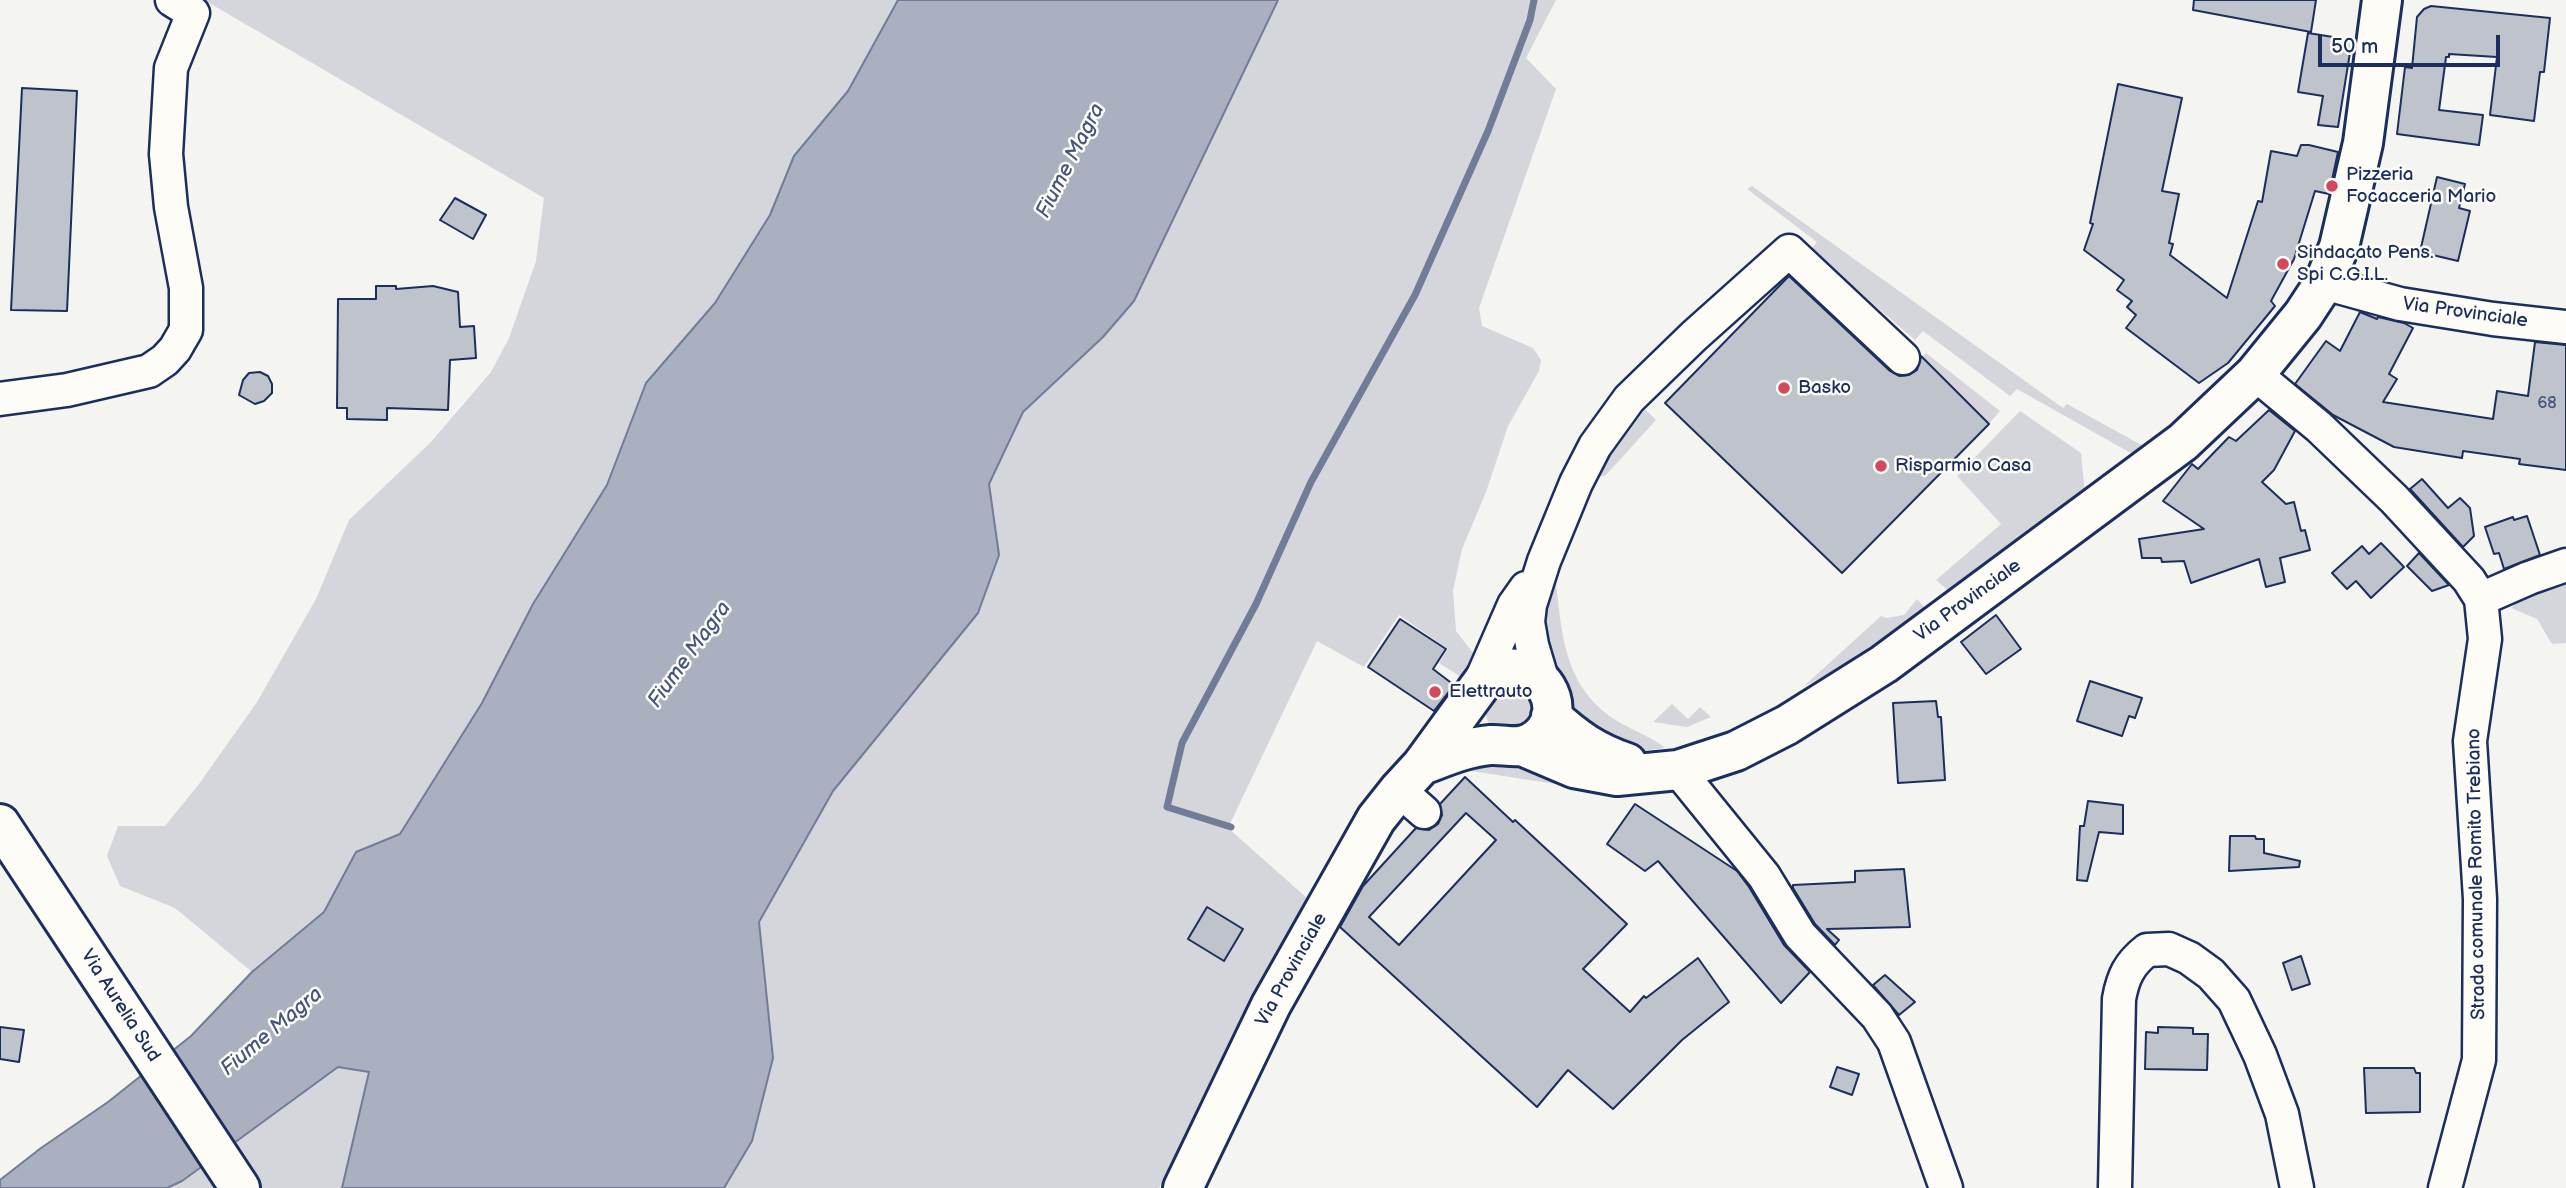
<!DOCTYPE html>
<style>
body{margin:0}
#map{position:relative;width:2566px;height:1188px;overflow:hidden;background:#f4f4f1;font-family:"Balsamiq Sans",sans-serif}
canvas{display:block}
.scale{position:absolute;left:2318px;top:35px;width:182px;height:32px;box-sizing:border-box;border:4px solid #1b2f5e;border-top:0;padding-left:9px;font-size:21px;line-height:24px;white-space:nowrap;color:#1b2f5e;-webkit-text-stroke:5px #fdfcf7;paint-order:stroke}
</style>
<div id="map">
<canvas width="2566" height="1188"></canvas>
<div class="scale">50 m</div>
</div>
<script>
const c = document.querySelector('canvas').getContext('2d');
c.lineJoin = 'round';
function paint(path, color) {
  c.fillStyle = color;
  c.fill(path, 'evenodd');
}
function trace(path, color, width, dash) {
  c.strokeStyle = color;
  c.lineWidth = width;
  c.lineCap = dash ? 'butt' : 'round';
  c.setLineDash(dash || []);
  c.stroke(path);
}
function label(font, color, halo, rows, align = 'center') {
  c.font = font + ' "Balsamiq Sans",sans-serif';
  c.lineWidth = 5;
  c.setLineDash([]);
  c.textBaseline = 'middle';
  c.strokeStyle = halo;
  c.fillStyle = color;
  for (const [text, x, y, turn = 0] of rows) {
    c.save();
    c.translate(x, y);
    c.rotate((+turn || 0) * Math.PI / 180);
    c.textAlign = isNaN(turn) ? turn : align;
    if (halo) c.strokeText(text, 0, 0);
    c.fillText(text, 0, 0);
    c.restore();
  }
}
paint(new Path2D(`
 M 204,0 L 898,0 L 848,91 L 794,156 L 770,215 L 715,303 L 646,383 L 607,485 L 533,604 L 482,703 L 400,834 L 356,852 L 324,912 L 252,972 L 175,908 L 120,886 L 107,856 L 118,826 L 165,826 L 199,784 L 257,702 L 316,599 L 349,520 L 431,442 L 491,372 L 509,338 L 536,261 L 544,198 Z
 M 1278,0 L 1556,0 L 1526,58 L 1556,89 L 1479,308 L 1482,326 L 1533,348 L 1541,360 L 1539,371 L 1508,426 L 1486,492 L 1462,549 L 1453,591 L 1456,631 L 1481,663 L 1472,684 L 1439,663 L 1448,649 L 1399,615 L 1364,667 L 1317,641 L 1228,828 L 1307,898 L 1159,1188 L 724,1188 L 752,1141 L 767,1002 L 759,922 L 833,791 L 978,613 L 999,555 L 989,485 L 1023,412 L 1103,337 L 1134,301 Z
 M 1752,186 L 2063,408 L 2067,404 L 2156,453 L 2145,461 L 2017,389 L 2010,396 L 1923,331 L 1915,340 L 1811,250 L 1817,242 L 1747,189 Z
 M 1926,353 L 2000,411 L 1989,424 L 1921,358 Z
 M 1645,409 L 1656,420 L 1606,475 L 1600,477 L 1605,462 Z
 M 2020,411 L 2081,453 L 2085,495 L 1952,594 L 1936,580 L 2001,524 L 1957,476 Z
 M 1555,574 C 1562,631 1562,684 1614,719 C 1629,729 1654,738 1665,748 L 1632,752 L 1567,717 L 1542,650 L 1544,597 Z
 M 2566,578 L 2566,643 L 2552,644 L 2537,619 L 2511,608 L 2531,591 Z
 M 1917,599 L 1928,612 L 1882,646 L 1803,687 L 1881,616 L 1886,618 L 1904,615 Z
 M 1495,683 L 1537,688 L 1535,729 L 1494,730 C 1479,712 1486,702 1495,683 Z
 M 1672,704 L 1688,719 L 1700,707 L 1711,717 L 1687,727 L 1653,722 Z
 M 1534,762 L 1601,791 L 1471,771 L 1456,763 Z
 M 338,1067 L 370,1072 L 342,1188 L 167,1188 L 182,1181 Z`), '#d4d6db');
const water = new Path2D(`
 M 898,0 L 1278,0 L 1134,301 L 1103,337 L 1023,412 L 989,484 L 999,555 L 978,613 L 833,791 L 759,922 L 773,1058 L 752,1141 L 724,1188 L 342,1188 L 369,1072 L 338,1067 L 182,1181 L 167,1188 L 0,1188 L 0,1180 L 41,1148 L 108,1102 L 191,1036 L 252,972 L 324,912 L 356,852 L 400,834 L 482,703 L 533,604 L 607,485 L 646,383 L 715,303 L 770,215 L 794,156 L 848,91 Z`);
paint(water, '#aab0bf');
trace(water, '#717c98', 2);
trace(new Path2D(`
 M 1231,827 L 1167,807 L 1182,743 L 1256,604 L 1311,482 L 1415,295 L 1488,131 L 1530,20 L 1534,0`), '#717c98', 7);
const building = new Path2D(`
 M 2194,0 L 2316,0 L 2311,32 L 2193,10 Z
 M 2431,6 L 2550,18 L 2544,72 L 2540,72 L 2534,121 L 2490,115 L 2497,57 L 2449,54 L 2449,57 L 2446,57 L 2439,110 L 2483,115 L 2479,145 L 2397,134 L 2405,67 L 2412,68 L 2417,17 L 2424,9 Z
 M 2308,33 L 2352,40 L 2338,127 L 2318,125 L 2323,96 L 2298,92 Z
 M 2118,84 L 2182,98 L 2162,191 L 2179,194 L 2169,243 L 2173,244 L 2170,255 L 2227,298 L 2258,201 L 2262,202 L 2271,151 L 2297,156 L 2301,145 L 2309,145 L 2338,152 L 2329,194 L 2315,191 L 2294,259 L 2271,301 L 2275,306 L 2228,363 L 2199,383 L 2126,328 L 2136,315 L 2127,307 L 2132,301 L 2117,290 L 2124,280 L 2084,250 L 2093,224 L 2090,223 Z
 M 22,88 L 77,91 L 67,311 L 11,310 Z
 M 2437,177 L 2465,184 L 2459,208 L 2470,211 L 2458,261 L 2420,252 Z
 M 455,198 L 486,215 L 473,239 L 440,220 Z
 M 1789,276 L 1890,371 L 1899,376 L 1909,375 L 1917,370 L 1921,356 L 1989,424 L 1842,573 L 1665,403 Z
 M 376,286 L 396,286 L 396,289 L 433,286 L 458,292 L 460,327 L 474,326 L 476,358 L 450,360 L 448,410 L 387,408 L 387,420 L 347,419 L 347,408 L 337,408 L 338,299 L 376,299 Z
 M 2360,312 L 2377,319 L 2378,317 L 2404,323 L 2413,328 L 2389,374 L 2397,379 L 2383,402 L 2493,419 L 2497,391 L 2528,396 L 2535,342 L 2566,345 L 2566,470 L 2519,464 L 2520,459 L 2463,451 L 2462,458 L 2394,447 L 2333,415 L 2295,384 L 2326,341 L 2340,351 Z
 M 260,372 L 268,376 L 272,384 L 272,393 L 264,401 L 255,404 L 239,395 L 243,380 L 249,373 Z
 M 2269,410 L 2295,431 L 2274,470 L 2262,482 L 2286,504 L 2294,502 L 2301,531 L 2305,530 L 2310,550 L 2280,558 L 2285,582 L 2266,587 L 2259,559 L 2191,583 L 2184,561 L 2162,562 L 2161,558 L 2142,558 L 2139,539 L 2204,529 L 2163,501 L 2192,464 L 2198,469 L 2229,437 L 2236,441 Z
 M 2422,479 L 2448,508 L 2460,498 L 2470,508 L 2474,536 L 2463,547 L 2410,489 Z
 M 2527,516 L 2540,555 L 2504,569 L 2499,553 L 2494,554 L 2485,527 L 2513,517 L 2514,520 Z
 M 2381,543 L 2404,567 L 2371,598 L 2356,581 L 2347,589 L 2332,573 L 2362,546 L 2369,554 Z
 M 2419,553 L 2449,585 L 2432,591 L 2407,566 Z
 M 1996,615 L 2021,649 L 1986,674 L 1961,642 Z
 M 1400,619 L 1446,649 L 1433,669 L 1454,685 L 1434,711 L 1368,667 Z
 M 2090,681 L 2142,698 L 2135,718 L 2129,716 L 2122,736 L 2077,721 Z
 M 1936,701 L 1938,717 L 1941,717 L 1945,780 L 1898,783 L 1893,703 Z
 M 1465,777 L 1513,822 L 1515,820 L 1627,924 L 1583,969 L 1630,1012 L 1644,996 L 1646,998 L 1698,958 L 1729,1002 L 1682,1040 L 1613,1109 L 1568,1070 L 1537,1107 L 1340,927 L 1363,886 L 1416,828 L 1429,830 L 1438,824 L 1442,815 L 1440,804 ZM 1466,813 L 1496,840 L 1399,945 L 1369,917 Z
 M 2088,801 L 2123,805 L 2123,834 L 2099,832 L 2087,881 L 2077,880 L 2080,826 L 2084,826 Z
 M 1635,804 L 1737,871 L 1749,887 L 1784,945 L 1810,972 L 1781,1003 L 1658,861 L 1645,871 L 1607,844 Z
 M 2230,836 L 2255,836 L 2256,839 L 2264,839 L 2264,853 L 2300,861 L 2299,867 L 2229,871 Z
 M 1904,869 L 1910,927 L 1827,929 L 1839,940 L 1835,945 L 1815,924 L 1793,888 L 1793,885 L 1855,882 L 1855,871 Z
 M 1207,907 L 1243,929 L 1224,961 L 1188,939 Z
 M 2301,956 L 2310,984 L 2292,990 L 2283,963 Z
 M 1885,975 L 1915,1002 L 1899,1015 L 1873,985 Z
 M 0,1027 L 24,1030 L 19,1062 L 0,1059 Z
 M 2158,1027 L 2193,1028 L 2193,1034 L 2208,1034 L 2207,1070 L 2145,1069 L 2146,1032 L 2158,1033 Z
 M 1837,1067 L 1859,1074 L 1852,1095 L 1830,1087 Z
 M 2364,1068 L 2414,1068 L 2416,1073 L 2420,1073 L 2420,1112 L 2366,1113 Z`);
paint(building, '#bfc3cc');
trace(building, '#1b2f5e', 2);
const minor = new Path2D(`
 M 2324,283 L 2400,304 L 2493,319 L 2566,327
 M 2255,374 L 2319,427 L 2394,499 L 2469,580 L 2481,599 L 2485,639 L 2470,741 L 2480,899 L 2479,1060 L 2445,1188
 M 0,399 L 67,390 L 149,371 L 165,360 L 175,349 L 186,330 L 186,288 L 171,207 L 166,154 L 171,68 L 193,13 L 172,0
 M 2481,599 L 2529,578 L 2566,565
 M 1543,682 L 1532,645 L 1528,622 L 1530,605 L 1544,561 L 1576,483 L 1595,446 L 1629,399 L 1694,336 L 1789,251 L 1903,358
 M 1479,685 L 1514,605 L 1526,588
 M 1678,770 L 1764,876 L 1800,935 L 1877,1016 L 1894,1042 L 1946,1188
 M 1399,790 L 1424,812
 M 2115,1188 L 2119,999 C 2123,977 2129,964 2147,950 L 2169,949 L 2189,958 L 2211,974 L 2234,1000 L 2260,1055 L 2282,1114 L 2297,1188`);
const major = new Path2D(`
 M 1551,716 C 1576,739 1595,752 1627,763
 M 1522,746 L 1574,768 L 1617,776 L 1678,770 L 1736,751 L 1787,725 L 1884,664 L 2183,442 L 2255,374 L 2303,315 L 2324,283 L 2339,247 L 2363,143 L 2382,0
 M 0,824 L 240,1188
 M 1183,1188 L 1271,1005 L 1376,819 L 1399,790 L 1422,765 L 1487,676 C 1539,646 1578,715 1532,742 C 1518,750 1505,744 1490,745 C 1466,747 1444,757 1422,765`);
trace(minor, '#1b2f5e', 37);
trace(major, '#1b2f5e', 44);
trace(minor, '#fdfcf7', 32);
trace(major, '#fdfcf7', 38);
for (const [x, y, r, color] of [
 [2332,186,7,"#d1495b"],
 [2283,264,7,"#d1495b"],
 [1784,388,7,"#d1495b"],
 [1881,466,7,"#d1495b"],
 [1435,692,7,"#d1495b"]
]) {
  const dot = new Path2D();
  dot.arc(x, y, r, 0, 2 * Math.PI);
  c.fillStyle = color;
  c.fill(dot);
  trace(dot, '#fdfcf7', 2.5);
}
label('16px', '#44547a', null, [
 ["68",2547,404]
]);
label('19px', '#1b2f5e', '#fdfcf7', [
 ["Pizzeria",2346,175],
 ["Focacceria Mario",2346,197],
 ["Sindacato Pens.",2297,253],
 ["Spi C.G.I.L.",2297,275],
 ["Basko",1798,388],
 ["Risparmio Casa",1895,466],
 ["Elettrauto",1449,692]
], 'left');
label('19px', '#1b2f5e', '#fdfcf7', [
 ["Via Provinciale",2465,313,8],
 ["Via Provinciale",1968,601,-36],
 ["Strada comunale Romito Trebiano",2477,874,-91],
 ["Via Provinciale",1292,970,-61],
 ["Via Aurelia Sud",120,1006,57]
]);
label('italic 21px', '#46567b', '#fdfcf7', [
 ["Fiume Magra",1071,161,-63],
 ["Fiume Magra",690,655,-54],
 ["Fiume Magra",272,1032,-40]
]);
</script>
